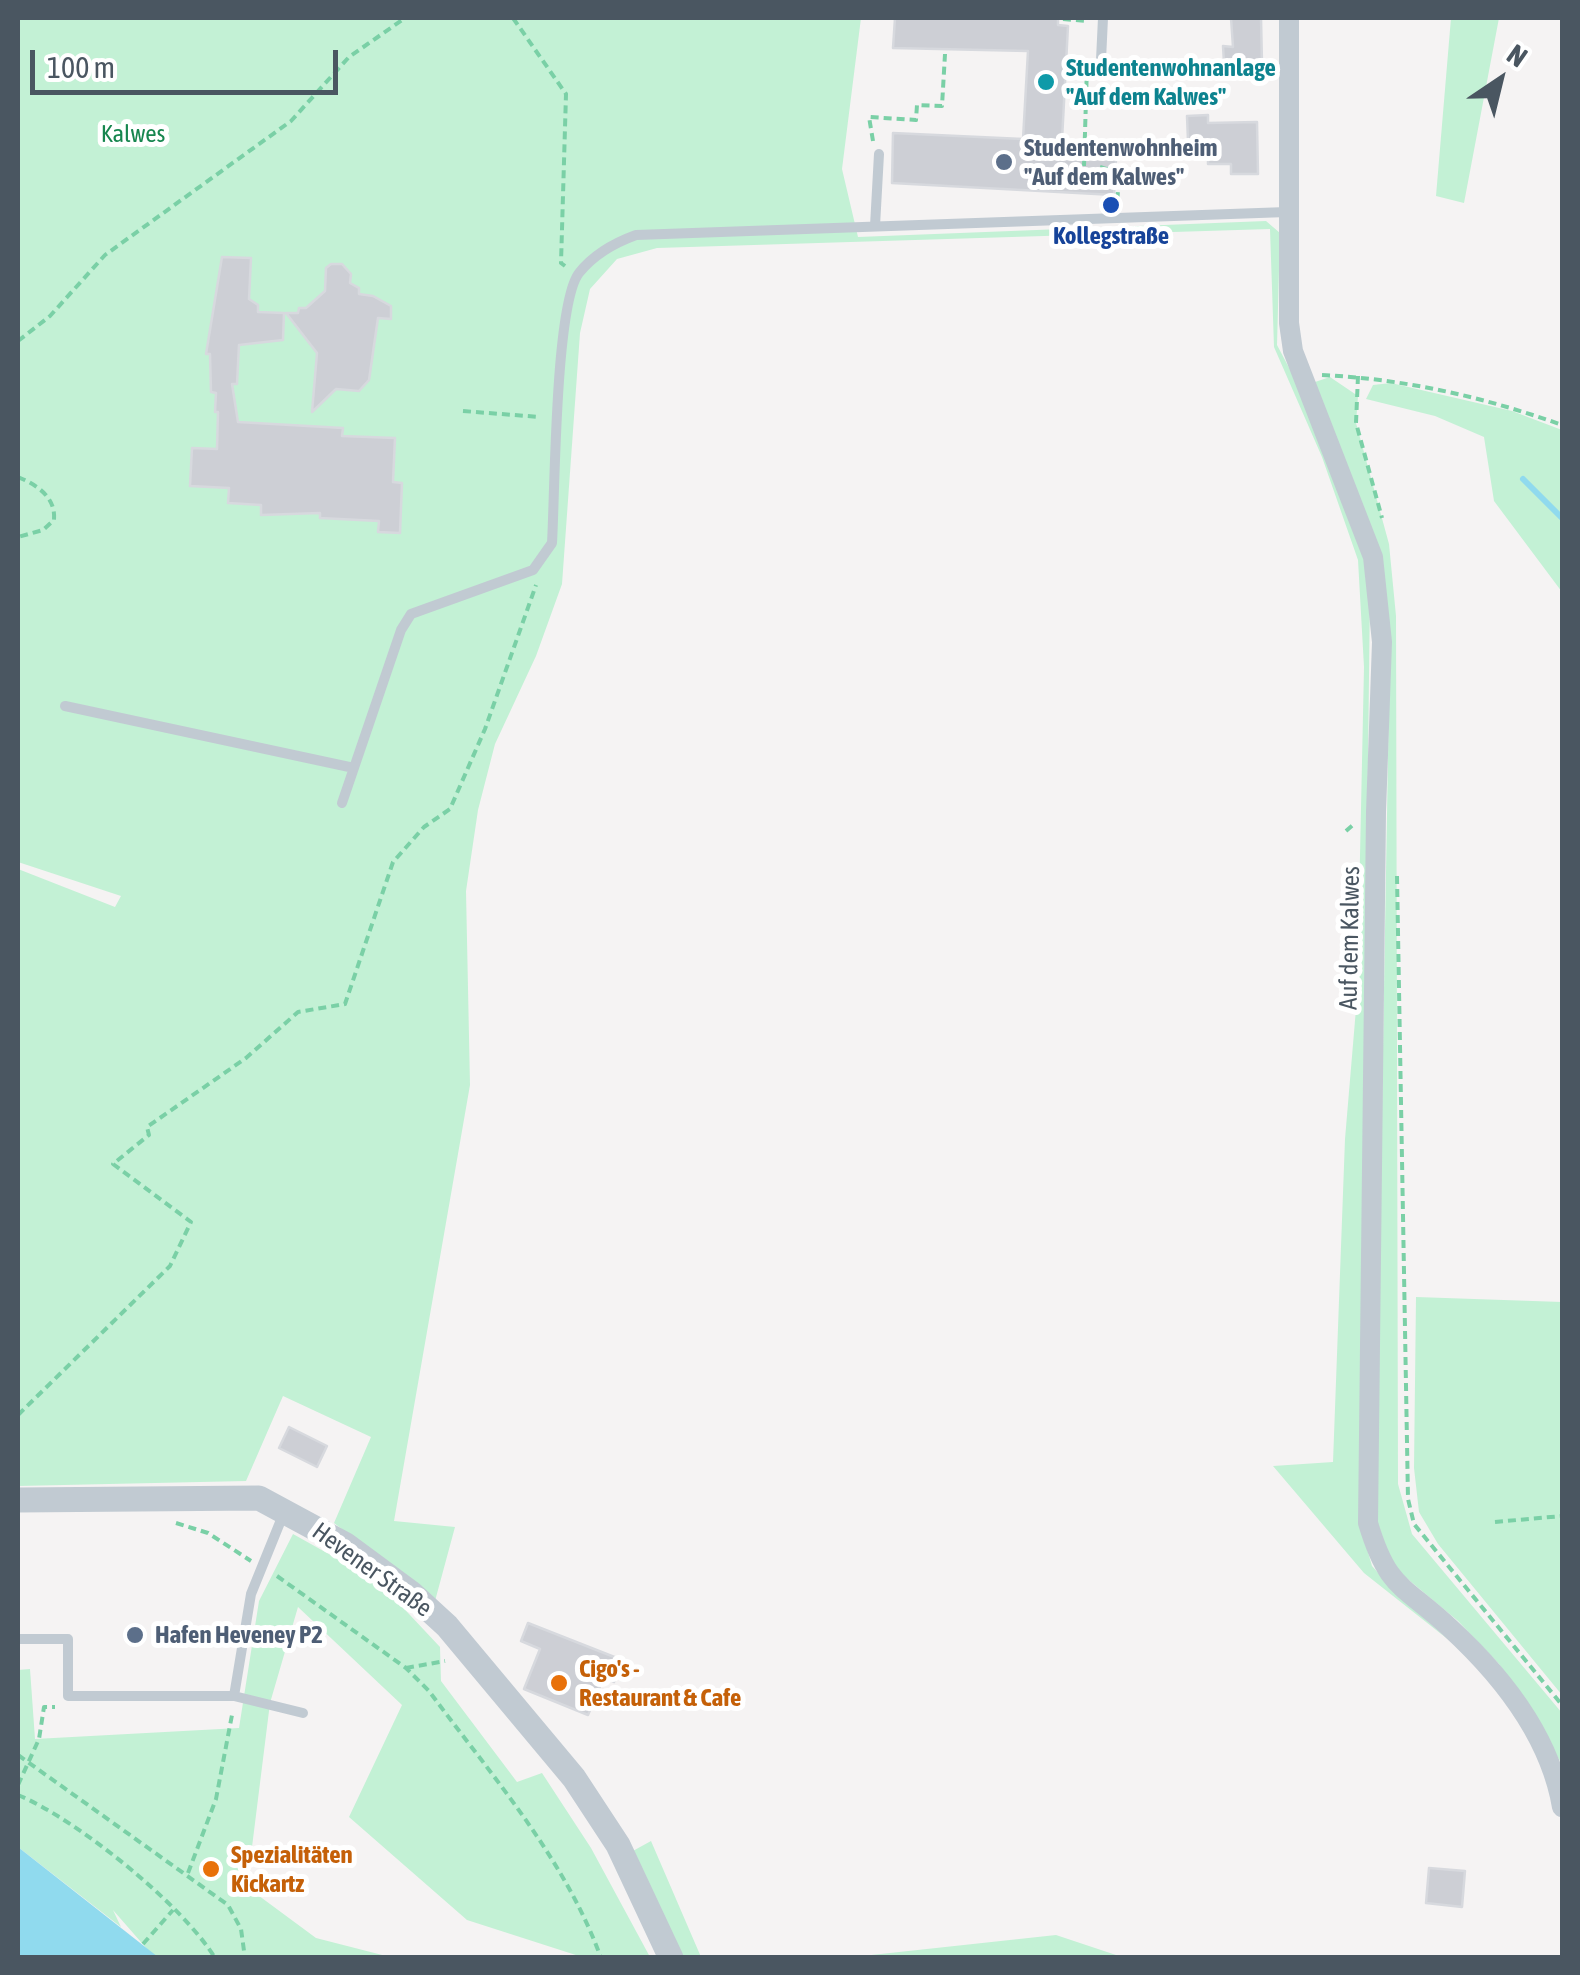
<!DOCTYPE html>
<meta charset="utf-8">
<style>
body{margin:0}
#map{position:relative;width:1580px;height:1975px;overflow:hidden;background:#f5f3f3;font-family:"Asap Condensed",sans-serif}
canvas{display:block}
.frame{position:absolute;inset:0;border:20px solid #4a5661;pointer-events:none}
.north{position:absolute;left:1450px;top:30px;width:100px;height:100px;-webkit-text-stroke:8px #fff;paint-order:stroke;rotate:35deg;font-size:28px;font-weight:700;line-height:40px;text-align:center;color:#4a5661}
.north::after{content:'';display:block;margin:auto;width:35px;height:45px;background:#4a5661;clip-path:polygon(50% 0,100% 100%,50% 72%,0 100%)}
.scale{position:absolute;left:30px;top:50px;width:308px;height:45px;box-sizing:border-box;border:5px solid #4a5661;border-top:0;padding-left:12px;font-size:30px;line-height:35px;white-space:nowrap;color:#4a5661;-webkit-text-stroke:8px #fff;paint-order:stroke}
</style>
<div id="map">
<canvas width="1580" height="1975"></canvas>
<div class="frame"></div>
<div class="north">N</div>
<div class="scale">100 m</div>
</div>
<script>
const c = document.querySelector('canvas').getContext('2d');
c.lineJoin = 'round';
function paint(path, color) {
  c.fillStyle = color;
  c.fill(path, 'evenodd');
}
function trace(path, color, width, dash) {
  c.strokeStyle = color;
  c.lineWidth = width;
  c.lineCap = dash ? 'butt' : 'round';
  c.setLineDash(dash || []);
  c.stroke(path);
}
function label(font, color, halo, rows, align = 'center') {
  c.font = font + ' "Asap Condensed",sans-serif';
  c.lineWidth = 10;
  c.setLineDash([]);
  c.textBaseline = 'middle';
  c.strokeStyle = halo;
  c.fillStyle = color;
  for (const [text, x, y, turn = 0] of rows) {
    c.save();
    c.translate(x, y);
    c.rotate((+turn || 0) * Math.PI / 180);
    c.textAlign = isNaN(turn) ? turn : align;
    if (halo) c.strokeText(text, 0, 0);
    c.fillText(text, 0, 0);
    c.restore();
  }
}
paint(new Path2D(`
 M 18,18 L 861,18 L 842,169 L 858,237 L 1266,221 L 1280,233 L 1277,345 L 1295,379 L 1364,559 L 1370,592 L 1359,1521 L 1372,1566 L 1399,1596 L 1450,1641 L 1364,1573 L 1273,1466 L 1333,1462 L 1345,1139 L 1357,997 L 1364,667 L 1358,560 L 1322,457 L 1274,347 L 1270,229 L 657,248 L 617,259 L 590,289 L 580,333 L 562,584 L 536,656 L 495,744 L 478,810 L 466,891 L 470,1085 L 394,1521 L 455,1527 L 435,1601 L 334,1523 L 371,1437 L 283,1396 L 246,1481 L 18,1486 L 18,869 L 115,907 L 121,896 L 18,862 Z
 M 1451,18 L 1499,18 L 1464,203 L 1436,196 Z
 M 1330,377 L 1358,396 L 1356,423 L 1389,544 L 1396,616 L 1398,1484 L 1412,1534 L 1562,1713 L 1562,1764 L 1499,1664 L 1458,1621 L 1398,1571 L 1386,1552 L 1375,1513 L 1390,640 L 1315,382 Z
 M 1391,383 L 1512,411 L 1562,430 L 1562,592 L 1494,501 L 1484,437 L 1435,416 L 1366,399 L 1373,385 Z
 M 1416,1297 L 1562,1302 L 1562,1695 L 1438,1544 L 1419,1512 L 1414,1468 Z
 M 293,1534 L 379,1582 L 440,1647 L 441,1681 L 517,1782 L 542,1773 L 591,1848 L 650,1957 L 582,1957 L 467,1920 L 349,1817 L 402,1705 L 298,1607 L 270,1703 L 247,1887 L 316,1938 L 390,1957 L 154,1957 L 113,1910 L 121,1927 L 18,1847 L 18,1670 L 30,1669 L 35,1739 L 239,1728 L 259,1601 Z
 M 651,1841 L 701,1957 L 682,1957 L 631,1852 Z
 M 1056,1935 L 1122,1957 L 853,1957 Z`), '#c3f1d5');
paint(new Path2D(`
 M 18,1847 L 158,1957 L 18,1957 Z`), '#90daee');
trace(new Path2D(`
 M 1523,479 L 1562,518`), '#90daee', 6);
const building = new Path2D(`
 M 895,18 L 1058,18 L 1058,25 L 1068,26 L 1062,140 L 1117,142 L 1114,195 L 892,183 L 893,133 L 1023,139 L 1028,51 L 893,48 Z
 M 1231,18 L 1261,18 L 1262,64 L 1224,63 L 1223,46 L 1233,47 Z
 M 1208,115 L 1208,123 L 1257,122 L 1258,174 L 1231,174 L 1231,164 L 1208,164 L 1208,140 L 1188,141 L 1187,116 Z
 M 222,257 L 251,258 L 249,299 L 258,305 L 258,312 L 284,313 L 283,340 L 239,345 L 237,384 L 232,384 L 238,422 L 343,428 L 342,436 L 395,438 L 393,482 L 402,483 L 400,533 L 378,532 L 379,521 L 320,518 L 320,513 L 261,515 L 261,505 L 228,503 L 229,488 L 190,486 L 192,448 L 217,449 L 218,412 L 215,412 L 216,393 L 211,392 L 210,354 L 206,354 Z
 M 331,264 L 342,264 L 351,274 L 350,283 L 359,288 L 359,294 L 373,296 L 391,306 L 391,319 L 378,318 L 369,380 L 359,391 L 336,389 L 312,412 L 317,353 L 286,313 L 298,313 L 299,308 L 306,308 L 325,291 L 326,268 Z
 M 289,1427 L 327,1446 L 317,1467 L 279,1448 Z
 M 528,1623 L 622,1660 L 614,1682 L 604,1677 L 588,1715 L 524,1689 L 540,1649 L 521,1641 Z
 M 1429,1868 L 1465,1871 L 1462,1907 L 1426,1903 Z`);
paint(building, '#cdcfd5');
trace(building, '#d7d9de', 2.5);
trace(new Path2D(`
 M 513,18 L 566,94 L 561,263 L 565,266
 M 1063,19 L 1088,21
 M 1068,90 L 1086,90
 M 873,141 L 869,117 L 916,120 L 917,105 L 942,106 L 945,54
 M 1084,166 L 1087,66
 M 1100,167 L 1119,173 L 1117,206
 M 18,341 L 50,316 L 105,255 L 291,121 L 349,57 L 405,18
 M 1322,375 C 1405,379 1484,397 1562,425
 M 1358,376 L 1356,423 L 1382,518
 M 463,411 L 540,417
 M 18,477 C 37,485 56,497 54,520 L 43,530 L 18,537
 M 1346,831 L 1354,824
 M 1397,876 L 1408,1499 L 1414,1524 L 1562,1705
 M 18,1415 L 170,1266 L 191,1222 L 113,1164 L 149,1135 L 147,1127 L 246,1058 L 298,1012 L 345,1004 L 393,862 L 424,827 L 450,809 L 485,729 L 536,585
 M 1495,1522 L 1562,1516
 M 176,1523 L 208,1533 L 251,1561
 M 277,1576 L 406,1668 L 429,1691 C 491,1775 565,1858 601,1958
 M 406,1668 L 445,1661
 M 18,1755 L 228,1905 L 241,1929 L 245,1958
 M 18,1785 L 39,1739 L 44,1707 L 55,1707
 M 18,1795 C 76,1819 182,1904 215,1958
 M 188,1873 L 216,1799 L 232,1715
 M 143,1944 L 173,1910`), '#7ad0a6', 4, [8, 5]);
trace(new Path2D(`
 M 1101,60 L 1103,18
 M 875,226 L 879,154
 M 65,706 L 354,768
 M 342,803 L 401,630 L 411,614 L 533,570 L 552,543 C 555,494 555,304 579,273 C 594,254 614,243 636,235 L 1287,212
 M 18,1639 L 68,1639 L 68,1696 L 234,1696 L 303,1713
 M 234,1696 L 251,1594 L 283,1515`), '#c1cad2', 10);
trace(new Path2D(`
 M 1289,18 L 1289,323 L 1293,351 L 1373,557 L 1382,642 L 1376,812 L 1368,1523 C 1388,1590 1403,1584 1450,1628 C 1501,1675 1550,1736 1562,1807`), '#c1cad2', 20);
trace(new Path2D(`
 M 18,1500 L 259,1498 L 346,1545 L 411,1593 L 447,1626 L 574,1778 L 618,1845 L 671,1958`), '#c1cad2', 25);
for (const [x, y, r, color] of [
 [1046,82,10,"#0f9aa8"],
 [1004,162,10,"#5c6f8a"],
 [1111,205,10,"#1a4fb4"],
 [135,1635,10,"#5c6f8a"],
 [559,1683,10,"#e8710a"],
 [211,1869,10,"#e8710a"]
]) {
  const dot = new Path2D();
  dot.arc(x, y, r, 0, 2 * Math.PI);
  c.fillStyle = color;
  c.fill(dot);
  trace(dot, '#fff', 4);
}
label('bold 25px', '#0d838f', '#fff', [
 ["Studentenwohnanlage",1066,68],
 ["\"Auf dem Kalwes\"",1066,97]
], 'left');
label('25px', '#17864f', '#fff', [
 ["Kalwes",133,134]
]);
label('bold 25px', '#4e5e75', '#fff', [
 ["Studentenwohnheim",1024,148],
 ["\"Auf dem Kalwes\"",1024,177],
 ["Hafen Heveney P2",155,1635]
], 'left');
label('bold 25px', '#164399', '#fff', [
 ["Kollegstraße",1111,236]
]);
label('25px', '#4a5661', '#fff', [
 ["Auf dem Kalwes",1350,938,-89],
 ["Hevener Straße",372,1570,36]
]);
label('bold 25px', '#c56008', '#fff', [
 ["Cigo's -",579,1669],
 ["Restaurant & Cafe",579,1698],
 ["Spezialitäten",231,1855],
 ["Kickartz",231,1884]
], 'left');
</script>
